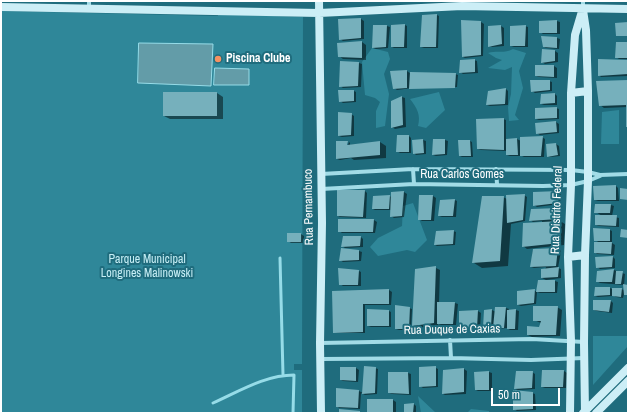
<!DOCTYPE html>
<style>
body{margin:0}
#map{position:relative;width:629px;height:414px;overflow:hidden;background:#1f6c7d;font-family:"Archivo Narrow",sans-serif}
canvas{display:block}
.frame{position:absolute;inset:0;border:2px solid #fff;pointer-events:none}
.scale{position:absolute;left:491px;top:388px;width:69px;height:18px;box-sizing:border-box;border:2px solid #fff;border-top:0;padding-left:5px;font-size:12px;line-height:14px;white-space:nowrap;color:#fff;-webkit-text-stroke:3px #1f6c7d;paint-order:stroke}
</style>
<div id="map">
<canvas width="629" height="414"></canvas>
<div class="frame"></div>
<div class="scale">50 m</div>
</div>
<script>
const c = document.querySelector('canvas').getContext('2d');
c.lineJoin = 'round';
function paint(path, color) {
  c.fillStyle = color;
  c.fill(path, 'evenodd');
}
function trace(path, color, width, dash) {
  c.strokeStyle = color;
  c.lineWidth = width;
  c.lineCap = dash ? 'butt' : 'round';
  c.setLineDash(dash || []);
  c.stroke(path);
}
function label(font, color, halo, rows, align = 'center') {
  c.font = font + ' "Archivo Narrow",sans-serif';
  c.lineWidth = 4;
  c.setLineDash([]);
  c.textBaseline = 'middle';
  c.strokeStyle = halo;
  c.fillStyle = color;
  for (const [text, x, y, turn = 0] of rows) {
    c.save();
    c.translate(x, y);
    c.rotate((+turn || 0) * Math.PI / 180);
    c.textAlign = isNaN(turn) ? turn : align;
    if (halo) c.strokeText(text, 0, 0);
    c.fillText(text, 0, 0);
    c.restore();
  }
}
paint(new Path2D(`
 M 1,11 L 218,16 L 218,14 L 303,17 L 302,364 L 294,364 L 294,370 L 302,370 L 302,413 L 1,413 Z
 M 372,48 L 388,52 L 390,59 L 384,74 L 389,94 L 385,126 L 376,128 L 376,111 L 380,102 L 375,98 L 365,95 L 362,62 Z
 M 513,49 L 526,53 L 519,71 L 523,88 L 515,115 L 519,120 L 509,121 L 508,107 L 511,94 L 512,67 L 505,70 L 488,68 L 502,60 L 496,58 L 488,53 C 498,50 504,54 513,49 Z
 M 439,92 L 445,110 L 426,128 L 418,126 C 421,115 417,108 410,99 Z
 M 619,110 L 619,144 L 601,144 L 602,112 Z
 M 413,203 L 427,240 L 415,252 L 407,250 L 378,256 L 370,247 L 378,238 L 402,226 L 403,206 Z
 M 593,336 L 628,336 L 628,346 L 593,385 Z
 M 418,396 L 436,413 L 421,413 Z
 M 471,409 L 489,411 L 489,413 L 467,413 Z`), '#2f8799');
const water = new Path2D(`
 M 139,43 L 213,44 L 211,86 L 138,83 Z
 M 215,68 L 249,69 L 249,85 L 214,85 Z`);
paint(water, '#639ca8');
trace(water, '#96dce8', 1);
paint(new Path2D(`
 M 437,15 L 439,16 L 438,48 L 424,48 L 421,47 Z
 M 361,19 L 364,21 L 364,39 L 343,41 L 340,39 Z
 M 462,21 L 481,22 L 484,24 L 483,56 L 465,58 L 463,57 Z
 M 557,21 L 560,22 L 560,34 L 543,34 L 540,32 L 540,22 Z
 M 405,25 L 407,26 L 407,48 L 394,48 L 392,47 Z
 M 374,26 L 387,26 L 390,27 L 388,48 L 376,49 L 373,48 Z
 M 501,26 L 504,28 L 504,46 L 492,47 L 489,46 Z
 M 525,26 L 528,27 L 528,47 L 514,47 L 511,46 Z
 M 557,38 L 560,39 L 559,49 L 546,48 L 544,47 Z
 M 362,42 L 366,45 L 366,60 L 343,59 L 339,56 L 338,44 Z
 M 628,43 L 628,59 L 619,59 L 616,57 Z
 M 543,50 L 555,51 L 558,53 L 558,62 L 545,64 L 542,62 Z
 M 474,60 L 477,61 L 478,73 L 463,74 L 460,72 Z
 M 628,61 L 628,76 L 601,77 L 599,75 Z
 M 341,62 L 359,63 L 362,64 L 361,87 L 343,88 L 340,86 Z
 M 536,66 L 554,66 L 557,68 L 557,78 L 539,77 L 536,76 Z
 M 407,71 L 411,74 L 455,74 L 458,75 L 457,87 L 412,88 L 397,90 L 394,88 Z
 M 549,81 L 552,82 L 552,91 L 535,93 L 532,91 Z
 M 628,81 L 628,127 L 627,107 L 604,108 L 600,105 Z
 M 506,89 L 508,91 L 508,105 L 490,106 L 487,105 Z
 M 354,91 L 356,92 L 356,102 L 343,103 L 340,101 Z
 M 164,93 L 217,93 L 223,97 L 223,119 L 170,119 L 164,116 Z
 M 555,94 L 557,96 L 557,105 L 544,105 L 541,104 Z
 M 402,97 L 405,98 L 406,127 L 395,129 L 392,127 L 392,102 Z
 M 556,108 L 559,109 L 559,119 L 539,120 L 536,119 Z
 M 351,114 L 354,116 L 354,136 L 342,137 L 339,136 Z
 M 503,119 L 506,120 L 506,140 L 517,139 L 521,141 L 542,137 L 545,139 L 544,157 L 524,157 L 520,155 L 520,156 L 510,156 L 507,155 L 507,151 L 481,150 L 478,149 Z
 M 556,122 L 559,124 L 559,133 L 540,135 L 537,133 Z
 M 409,136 L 411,138 L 411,153 L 400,153 L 397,151 Z
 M 414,140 L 423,140 L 426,141 L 426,154 L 416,155 L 414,153 Z
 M 434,140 L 445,140 L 448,141 L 447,155 L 436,156 L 433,155 Z
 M 470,141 L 472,142 L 473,157 L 462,157 L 460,156 Z
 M 349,142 L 350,143 L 350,145 L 380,142 L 386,146 L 386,158 L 354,160 L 351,158 L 340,160 L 337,159 L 348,145 Z
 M 556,144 L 559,146 L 560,156 L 550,157 L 548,156 L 547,145 Z
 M 616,186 L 618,188 L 619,201 L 598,201 L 595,200 Z
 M 365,191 L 367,193 L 366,218 L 340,217 L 338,216 Z
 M 404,192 L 407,194 L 404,217 L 394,218 L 391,216 L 391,210 L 375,210 L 373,209 L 390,196 L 392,198 L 392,193 Z
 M 559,192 L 561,194 L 560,204 L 537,207 L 534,205 Z
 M 524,195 L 527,197 L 525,221 L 511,224 L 508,266 L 482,268 L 474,263 L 503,197 L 507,199 Z
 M 420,196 L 433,196 L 436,198 L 434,221 L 422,221 L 419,219 Z
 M 455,200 L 457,201 L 456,217 L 442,217 L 439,216 Z
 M 596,205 L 611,205 L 614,206 L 612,216 L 619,218 L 619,227 L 599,226 L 596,225 L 602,216 L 596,212 Z
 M 558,209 L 561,210 L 560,221 L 565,224 L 564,245 L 527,249 L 523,246 L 542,223 L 542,221 L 533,222 L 530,220 Z
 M 339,220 L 374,220 L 377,222 L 375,233 L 342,233 L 339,231 Z
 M 610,230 L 612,231 L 612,243 L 615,245 L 614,255 L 597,254 L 595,252 L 600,243 L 595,240 Z
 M 453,231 L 456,232 L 455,245 L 437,246 L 435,245 Z
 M 301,234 L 304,236 L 304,243 L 291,243 L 288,241 Z
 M 361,237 L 363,239 L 363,247 L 345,248 L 342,246 Z
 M 342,249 L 359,251 L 362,252 L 361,261 L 343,262 L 340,260 Z
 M 558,249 L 561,251 L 558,268 L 561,269 L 561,278 L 546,280 L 542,278 L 546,267 L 534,268 L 531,267 L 533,250 Z
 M 613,257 L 615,259 L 615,268 L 600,269 L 597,267 Z
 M 436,268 L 440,270 L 439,303 L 455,303 L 458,304 L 456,325 L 441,325 L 438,324 L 438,325 L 418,328 L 413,326 Z
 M 614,270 L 625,274 L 624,285 L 628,286 L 628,294 L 626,294 L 626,295 L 624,294 L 623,298 L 616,297 L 612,295 L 612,296 L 598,297 L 595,296 L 610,288 L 612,289 L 621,289 L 624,290 L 624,285 L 600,283 L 597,281 Z
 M 359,271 L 361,272 L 361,286 L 343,286 L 340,284 Z
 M 538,281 L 555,281 L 558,282 L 557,293 L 540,293 L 537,292 L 536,304 L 521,306 L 518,305 L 534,290 L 537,292 Z
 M 389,290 L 392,292 L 391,305 L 365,305 L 365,333 L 337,333 L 334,332 L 333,292 Z
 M 611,301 L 613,303 L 612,313 L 597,311 L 594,310 Z
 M 557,307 L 562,310 L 560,336 L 532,337 L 528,335 L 540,328 L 541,323 L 534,320 Z
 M 409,308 L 412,309 L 411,330 L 399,330 L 396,329 Z
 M 496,308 L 506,308 L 509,309 L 509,311 L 516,310 L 519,311 L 518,330 L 510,330 L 507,328 L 497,329 L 494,327 L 494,328 L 487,329 L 484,327 L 484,311 L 492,310 L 496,312 Z
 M 389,311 L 391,312 L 391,327 L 371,327 L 368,326 Z
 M 478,311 L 481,313 L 480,329 L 463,328 L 460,327 L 460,312 Z
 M 356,368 L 359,370 L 358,382 L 343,381 L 341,380 Z
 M 375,368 L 378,369 L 377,394 L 365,395 L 361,393 L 360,409 L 339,408 L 337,406 L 359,391 L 363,393 Z
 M 436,368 L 438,369 L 438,387 L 423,388 L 420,386 Z
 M 464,369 L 467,371 L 466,394 L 445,395 L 443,394 Z
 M 564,371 L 567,373 L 566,388 L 545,388 L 542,387 Z
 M 489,372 L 492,373 L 492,391 L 478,391 L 476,390 L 475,373 Z
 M 532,372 L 535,374 L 535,389 L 518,390 L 515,389 Z
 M 408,373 L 411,374 L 411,395 L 392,394 L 389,393 Z
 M 532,393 L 535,394 L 536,410 L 517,411 L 514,409 Z
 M 368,400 L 393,400 L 396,402 L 396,413 L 368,413 Z
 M 414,404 L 416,406 L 416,413 L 405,413 Z`), '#0007');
trace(new Path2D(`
 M 280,258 L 283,375
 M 213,403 C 238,392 265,375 294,375 L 293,413`), '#96dce8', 3);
paint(new Path2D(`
 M 437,14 L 436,47 L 420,47 L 422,15 Z
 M 361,18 L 361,38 L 339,40 L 338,19 Z
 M 461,20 L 481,21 L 481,55 L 462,57 Z
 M 557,20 L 557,33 L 539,33 L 539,21 Z
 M 628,22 L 628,36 L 616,36 L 615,23 Z
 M 405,24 L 404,47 L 391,47 L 391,25 Z
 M 373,25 L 387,25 L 386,47 L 372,48 Z
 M 501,25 L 502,44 L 488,47 L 488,26 Z
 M 526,25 L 525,46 L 510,46 L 510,26 Z
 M 541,36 L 557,37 L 557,48 L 543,47 Z
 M 362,41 L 362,58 L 338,57 L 337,43 Z
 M 616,42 L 628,42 L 628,58 L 615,58 Z
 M 542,49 L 555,50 L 555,61 L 541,63 Z
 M 475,59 L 475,72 L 459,73 L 460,60 Z
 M 598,59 L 628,60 L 628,74 L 598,76 Z
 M 340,61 L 359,62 L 358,86 L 339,87 Z
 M 535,65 L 554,65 L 554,77 L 535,76 Z
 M 407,70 L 407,88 L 393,89 L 390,71 Z
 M 410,72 L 456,73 L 455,88 L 409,89 Z
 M 530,80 L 550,80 L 550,90 L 531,92 Z
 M 628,80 L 628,127 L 626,127 L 626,105 L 599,106 L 596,81 Z
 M 506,88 L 505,104 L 486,105 L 488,91 Z
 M 338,90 L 354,90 L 354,101 L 339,102 Z
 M 163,92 L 217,92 L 217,116 L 163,116 Z
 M 555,93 L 555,103 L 540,104 L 541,94 Z
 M 402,96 L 403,125 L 391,128 L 391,101 Z
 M 557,107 L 557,118 L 535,119 L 535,108 Z
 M 338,112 L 352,113 L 351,135 L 338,136 Z
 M 504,118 L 504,150 L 477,149 L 476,119 Z
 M 556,121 L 557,132 L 536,134 L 535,123 Z
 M 397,135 L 409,135 L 409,152 L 396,152 Z
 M 543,136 L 541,156 L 520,156 L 520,137 Z
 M 517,138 L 518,155 L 506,155 L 506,139 Z
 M 423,139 L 424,153 L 413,154 L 412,140 Z
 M 433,139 L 445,139 L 445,154 L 432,155 Z
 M 458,140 L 470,140 L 471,156 L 459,156 Z
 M 336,141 L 348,141 L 347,145 L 380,141 L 380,155 L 336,159 Z
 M 556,143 L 558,155 L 547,157 L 546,144 Z
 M 616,185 L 616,200 L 594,200 L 593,186 Z
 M 620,188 L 628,189 L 628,200 L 620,199 Z
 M 337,190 L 365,190 L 363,217 L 337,216 Z
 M 404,191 L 402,216 L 390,217 L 391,192 Z
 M 559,191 L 558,203 L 533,206 L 533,192 Z
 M 525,194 L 523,220 L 507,223 L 506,195 Z
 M 390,195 L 389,209 L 372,209 L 373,196 Z
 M 419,195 L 433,195 L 431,220 L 418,220 Z
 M 482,196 L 504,196 L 500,261 L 472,263 Z
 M 455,199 L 453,216 L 438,216 L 440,200 Z
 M 595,204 L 611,204 L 610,213 L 594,213 Z
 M 559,208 L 558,219 L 529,221 L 531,209 Z
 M 595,215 L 617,215 L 616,226 L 595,225 Z
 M 338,219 L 374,219 L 373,232 L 338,232 Z
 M 561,221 L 560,243 L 522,247 L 523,223 Z
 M 593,228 L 610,229 L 610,241 L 594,241 Z
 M 621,229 L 628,230 L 628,238 L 620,237 Z
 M 454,230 L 453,244 L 434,245 L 436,231 Z
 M 287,233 L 301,233 L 301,242 L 287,242 Z
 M 343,236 L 361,236 L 360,246 L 341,247 Z
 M 594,242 L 612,242 L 611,254 L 594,253 Z
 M 341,248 L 359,250 L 359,260 L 339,261 Z
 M 558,248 L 556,266 L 530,267 L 533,249 Z
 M 613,256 L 612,267 L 596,268 L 595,257 Z
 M 436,266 L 434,323 L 412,326 L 415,269 Z
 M 559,267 L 558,277 L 541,278 L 541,269 Z
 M 338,268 L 359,270 L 358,285 L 339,285 Z
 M 614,269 L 612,282 L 596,282 L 597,271 Z
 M 616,271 L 623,271 L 621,284 L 615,284 Z
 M 538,280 L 555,280 L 555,292 L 536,292 Z
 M 623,284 L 628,285 L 628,295 L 624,295 Z
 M 595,287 L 610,287 L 610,295 L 594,296 Z
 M 612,288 L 622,288 L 621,297 L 612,296 Z
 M 389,289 L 389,304 L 363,304 L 363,332 L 333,333 L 332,291 Z
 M 535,289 L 534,303 L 517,305 L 517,291 Z
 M 593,300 L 611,300 L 609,312 L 593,310 Z
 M 437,302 L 455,302 L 453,324 L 437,324 Z
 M 395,305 L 410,307 L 409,329 L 395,329 Z
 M 533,306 L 558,306 L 556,335 L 527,335 L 527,326 L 539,327 L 541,321 L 533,321 Z
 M 495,307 L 506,307 L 504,328 L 493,328 Z
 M 367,309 L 389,310 L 389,326 L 367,326 Z
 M 492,309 L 491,327 L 483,328 L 484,310 Z
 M 516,309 L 515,329 L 507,329 L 507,310 Z
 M 478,310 L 477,328 L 459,327 L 459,311 Z
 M 364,366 L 376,367 L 375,393 L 362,394 Z
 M 436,366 L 436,386 L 419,387 L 419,367 Z
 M 340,367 L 356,367 L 356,381 L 340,380 Z
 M 464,368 L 464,392 L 442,394 L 443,370 Z
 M 542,370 L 564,370 L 563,387 L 541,387 Z
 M 489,371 L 489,390 L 475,390 L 474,372 Z
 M 516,371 L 533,371 L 532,388 L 514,389 Z
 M 388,372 L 408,372 L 409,394 L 388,393 Z
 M 336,388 L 359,390 L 358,408 L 336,407 Z
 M 513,390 L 533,392 L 533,409 L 513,410 Z
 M 367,399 L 393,399 L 393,413 L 367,413 Z
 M 414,403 L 413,413 L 404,413 L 404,404 Z
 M 339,409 L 360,411 L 360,413 L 339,413 Z`), '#76b0bc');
trace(new Path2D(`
 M 89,1 L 89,8
 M 583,8 L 583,1
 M 413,169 L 414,184
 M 496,169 L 497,184
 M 321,174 L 413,169 L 571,170 L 588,172 L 600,175 L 628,174
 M 321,189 L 414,184 L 543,186 L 571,185 L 588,181 L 600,176
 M 450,340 L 451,358
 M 320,343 L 532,339 L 584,342
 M 321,359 L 451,358 L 531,360 L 584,358`), '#a2dce7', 4);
trace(new Path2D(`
 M 319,1 L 322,223 L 320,343 L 321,413
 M 1,7 L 319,13 L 462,6 L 628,9
 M 583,10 L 586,30 L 588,91 L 588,181 L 585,255 L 584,343 L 585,413
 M 571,93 L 588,91
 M 568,257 L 585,255
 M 570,413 L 571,341 L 568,257 L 571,185 L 571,93 L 575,35 L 583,8
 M 583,413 L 628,368
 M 596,413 L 628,381`), '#cceef6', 8);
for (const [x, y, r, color] of [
 [218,59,4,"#f59262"]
]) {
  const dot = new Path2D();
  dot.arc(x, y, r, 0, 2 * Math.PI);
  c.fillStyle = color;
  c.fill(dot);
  trace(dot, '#1f6c7d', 1.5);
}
label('bold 12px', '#fff', '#1f6c7d', [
 ["Piscina Clube",226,59]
], 'left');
label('12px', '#fff', '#1f6c7d', [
 ["Rua Carlos Gomes",462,175],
 ["Rua Pernambuco",309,207,-91],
 ["Rua Distrito Federal",557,210,-88],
 ["Rua Duque de Caxias",452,330,-1]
]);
label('12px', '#c6eef5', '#1f6c7d', [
 ["Parque Municipal",147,260],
 ["Longines Malinowski",147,274]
]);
</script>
